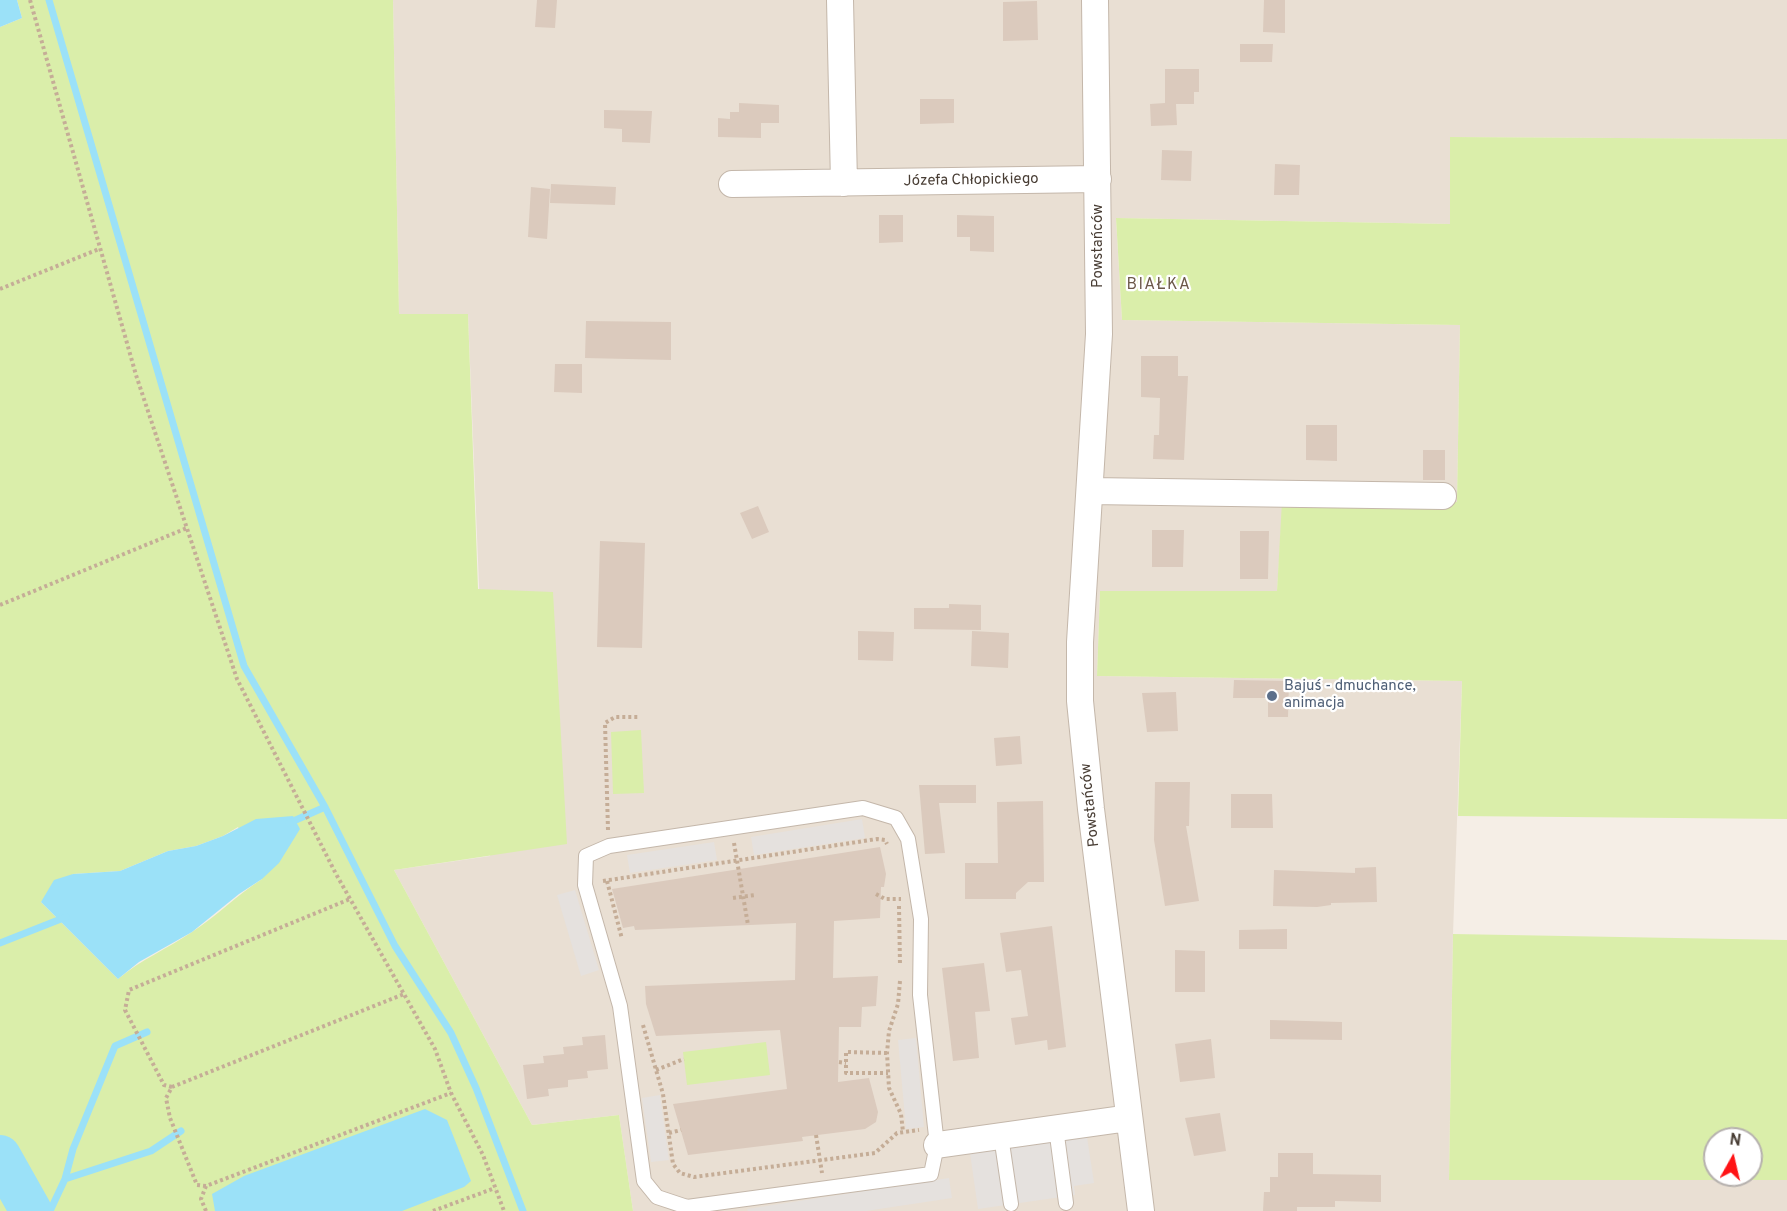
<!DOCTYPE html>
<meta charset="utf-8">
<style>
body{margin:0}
#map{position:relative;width:1787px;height:1211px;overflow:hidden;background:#f5eee6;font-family:Overpass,sans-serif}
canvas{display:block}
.north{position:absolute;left:1703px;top:1127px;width:60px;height:60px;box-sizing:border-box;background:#fff;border:2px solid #b6b1ae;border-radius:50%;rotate:8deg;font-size:16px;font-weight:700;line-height:24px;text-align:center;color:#483d34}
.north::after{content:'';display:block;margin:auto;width:21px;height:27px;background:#ff1315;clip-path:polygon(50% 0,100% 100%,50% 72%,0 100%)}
</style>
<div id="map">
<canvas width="1787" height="1211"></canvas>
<div class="north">N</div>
</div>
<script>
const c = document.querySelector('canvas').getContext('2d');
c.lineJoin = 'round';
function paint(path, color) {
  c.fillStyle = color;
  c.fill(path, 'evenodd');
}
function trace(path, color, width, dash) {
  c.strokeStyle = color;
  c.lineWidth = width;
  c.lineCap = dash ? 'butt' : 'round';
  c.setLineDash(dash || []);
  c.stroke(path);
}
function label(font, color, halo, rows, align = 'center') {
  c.font = font + ' Overpass,sans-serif';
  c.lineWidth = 4.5;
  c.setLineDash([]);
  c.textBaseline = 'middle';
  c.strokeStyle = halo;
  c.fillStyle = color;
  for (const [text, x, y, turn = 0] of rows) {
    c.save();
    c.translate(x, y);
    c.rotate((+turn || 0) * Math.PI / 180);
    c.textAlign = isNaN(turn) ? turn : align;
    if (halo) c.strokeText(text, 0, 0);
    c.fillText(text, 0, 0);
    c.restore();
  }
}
paint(new Path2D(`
 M 393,0 L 1787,0 L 1787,139 L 1451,137 L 1450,224 L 1116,218 L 1122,320 L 1460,325 L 1457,502 L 1283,501 L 1277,591 L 1100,591 L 1097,676 L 1462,681 L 1453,934 L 1449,1180 L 1787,1180 L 1787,1211 L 633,1211 L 619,1115 L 532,1125 L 394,870 L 490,856 L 468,314 L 399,315 Z`), '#e9dfd3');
paint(new Path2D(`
 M 17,0 L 393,0 L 399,314 L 468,314 L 478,589 L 553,592 L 567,844 L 394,870 L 532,1125 L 619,1115 L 633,1211 L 0,1211 L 0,27 L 22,18 ZM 238,827 L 262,879 C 237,895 217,916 192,932 C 167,949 142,959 118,979 L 41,902 L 73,874 L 120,871 L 168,851 L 196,846 L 223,836 Z
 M 1450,137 L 1787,139 L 1787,819 L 1458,816 L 1462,681 L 1097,676 L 1100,591 L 1277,591 L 1282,501 L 1457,502 L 1460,325 L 1122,320 L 1116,218 L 1450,224 Z
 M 641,730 L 644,793 L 613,794 L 611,732 Z
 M 1453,934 L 1787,940 L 1787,1180 L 1449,1180 ZM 1715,1139 L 1751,1139 L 1751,1175 L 1715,1175 Z
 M 766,1042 L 770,1075 L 687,1085 L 683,1052 Z`), '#daeeaa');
paint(new Path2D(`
 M 862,819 L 865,838 L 754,855 L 751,837 Z
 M 714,842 L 717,860 L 630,873 L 627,855 Z
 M 575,890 L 599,970 L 581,976 L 557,895 Z
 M 916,1038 L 924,1127 L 906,1129 L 898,1040 Z
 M 660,1095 L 669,1160 L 651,1162 L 642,1098 Z
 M 1087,1137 L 1094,1183 L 1074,1186 L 1075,1195 L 978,1209 L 970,1153 Z
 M 949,1178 L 952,1198 L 866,1211 L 748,1211 L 747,1209 Z`), '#e5e1de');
paint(new Path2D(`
 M 0,0 L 17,0 L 22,18 L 0,27 Z
 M 293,816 L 300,829 L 279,863 L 262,879 L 239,894 L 192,932 L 139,962 L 118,979 L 41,902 L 54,880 L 73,874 L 120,871 L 168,851 L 196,846 L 223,836 L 256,819 Z
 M 425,1109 L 447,1120 L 471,1181 L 464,1187 L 402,1211 L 215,1211 L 212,1194 L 244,1176 Z`), '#9be1f8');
trace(new Path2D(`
 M 49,0 L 244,666 L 325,807 L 395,946 L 451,1033 L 476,1088 L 523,1211
 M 289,823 L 325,807
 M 0,943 L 66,917
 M 65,1179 L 151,1151 L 181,1131
 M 50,1211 L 65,1179 L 73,1149 L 115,1046 L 147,1032`), '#9be1f8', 7);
trace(new Path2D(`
 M 0,1156 L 31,1211`), '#9be1f8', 42);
paint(new Path2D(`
 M 537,0 L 557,0 L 555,28 L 535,27 Z
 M 1264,0 L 1285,0 L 1285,33 L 1263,32 Z
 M 1037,1 L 1038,40 L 1003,41 L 1003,2 Z
 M 1240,44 L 1273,44 L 1272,62 L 1240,62 Z
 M 1165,69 L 1199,69 L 1199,92 L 1194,92 L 1194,104 L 1176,104 L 1177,125 L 1151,126 L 1150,104 L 1165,103 Z
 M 920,99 L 954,99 L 954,123 L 920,124 Z
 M 739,103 L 779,105 L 779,123 L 761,123 L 761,138 L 718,137 L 718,118 L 730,119 L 730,112 L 739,112 Z
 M 604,110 L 652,111 L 650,143 L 622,142 L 622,129 L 604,128 Z
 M 1162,150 L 1192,151 L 1191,181 L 1161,180 Z
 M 1275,164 L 1300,165 L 1299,195 L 1274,195 Z
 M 551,184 L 616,187 L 615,205 L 550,203 Z
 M 531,187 L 550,189 L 547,239 L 528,237 Z
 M 879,215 L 903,215 L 903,242 L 879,243 Z
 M 957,215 L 994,216 L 994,252 L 970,251 L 970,237 L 957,237 Z
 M 586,321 L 671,322 L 671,360 L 585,358 Z
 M 1141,356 L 1178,356 L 1178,376 L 1188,376 L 1184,460 L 1153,459 L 1154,435 L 1159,435 L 1160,398 L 1141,397 Z
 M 555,364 L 582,364 L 582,393 L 554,392 Z
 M 1306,425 L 1337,425 L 1337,461 L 1306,460 Z
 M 1423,450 L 1445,450 L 1445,480 L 1423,480 Z
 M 758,506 L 769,532 L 752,539 L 740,513 Z
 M 1152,530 L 1184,530 L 1183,567 L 1152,567 Z
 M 1240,531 L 1269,531 L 1268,579 L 1240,579 Z
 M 600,541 L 645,543 L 642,648 L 597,647 Z
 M 949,604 L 981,605 L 981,630 L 914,629 L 914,608 L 949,608 Z
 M 858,631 L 894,632 L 893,661 L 858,660 Z
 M 972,631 L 1009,633 L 1008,668 L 971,666 Z
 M 1234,680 L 1289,681 L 1288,717 L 1268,717 L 1268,698 L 1233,698 Z
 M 1176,692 L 1178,731 L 1147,732 L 1142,693 Z
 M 1020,736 L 1022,764 L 996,766 L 994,738 Z
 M 1155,782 L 1190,782 L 1189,826 L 1186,826 L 1199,901 L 1165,906 L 1154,840 Z
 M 919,785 L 976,785 L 976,803 L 939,803 L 945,853 L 925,854 Z
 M 1231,794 L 1272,794 L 1273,828 L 1231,828 Z
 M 1043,801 L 1044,882 L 1028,882 L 1016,893 L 1016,899 L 965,899 L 965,863 L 998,863 L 997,802 Z
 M 880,847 L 886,874 L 884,887 L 881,887 L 880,918 L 834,921 L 833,978 L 878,976 L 876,1006 L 862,1007 L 861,1027 L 839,1027 L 838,1082 L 869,1078 L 878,1112 L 876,1122 L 865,1129 L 802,1137 L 803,1141 L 688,1155 L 673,1104 L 787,1089 L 780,1030 L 656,1036 L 646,1004 L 645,986 L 795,980 L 796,923 L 635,930 L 634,926 L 623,928 L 612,889 Z
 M 1376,867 L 1377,902 L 1331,903 L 1331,905 L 1317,907 L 1273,906 L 1274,870 L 1355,873 L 1355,868 Z
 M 1052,926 L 1066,1047 L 1048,1050 L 1047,1040 L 1015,1045 L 1011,1018 L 1028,1016 L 1021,970 L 1006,972 L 1000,933 Z
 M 1287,929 L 1287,949 L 1239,949 L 1239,930 Z
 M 1175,950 L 1205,951 L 1205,992 L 1175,992 Z
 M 984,963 L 990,1011 L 975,1012 L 979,1058 L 953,1061 L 942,968 Z
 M 1270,1020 L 1342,1022 L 1342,1040 L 1270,1039 Z
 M 605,1035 L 608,1069 L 587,1071 L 588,1078 L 568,1080 L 568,1087 L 548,1089 L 549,1096 L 527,1099 L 523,1065 L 544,1063 L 543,1056 L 564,1054 L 563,1047 L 583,1045 L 582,1037 Z
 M 1211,1039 L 1215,1078 L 1180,1082 L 1175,1044 Z
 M 1220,1113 L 1226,1151 L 1194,1156 L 1185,1118 Z
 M 1278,1153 L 1313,1153 L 1313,1174 L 1381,1175 L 1381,1202 L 1335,1201 L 1335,1207 L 1297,1207 L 1297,1211 L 1263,1211 L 1264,1192 L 1270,1192 L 1270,1177 L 1278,1177 Z`), '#dbcabd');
const service = new Path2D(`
 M 863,808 L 896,818 L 908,839 L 921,919 L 920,995 L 937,1145 L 931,1174 L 687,1207 L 657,1197 L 644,1181 L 620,1006 L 585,885 L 586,856 L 609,846 Z
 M 1056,1128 L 1066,1203
 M 1001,1136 L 1011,1204`);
const minor = new Path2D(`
 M 840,0 L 844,183
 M 1095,0 L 1099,334 L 1080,642 L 1080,701 L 1091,809 L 1141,1211
 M 732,184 L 1098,179
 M 1090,491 L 1443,496
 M 937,1145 L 1129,1118`);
trace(service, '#c4b7aa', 16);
trace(minor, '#c4b7aa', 28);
trace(new Path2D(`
 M 30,0 L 136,375 L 237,679 L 336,874 L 435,1049 L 451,1093 L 483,1155 L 504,1211
 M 0,289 L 99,249
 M 0,605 L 187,528
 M 608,830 L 605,723 L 615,717 L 640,717
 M 734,843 L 748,925
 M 603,881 L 877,839 L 885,840 L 887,844
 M 607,881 L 622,939
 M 876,894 L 885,899 L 901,899
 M 733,898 L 755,895
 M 899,906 L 900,965
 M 900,981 L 898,1004 L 889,1031 L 887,1053 L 889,1088 L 901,1114 L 903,1132
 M 643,1025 L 663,1094 L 673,1164 L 680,1173 L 694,1177 L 875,1153 L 897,1133 L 919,1130
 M 887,1053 L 846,1052 L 846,1073 L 888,1073
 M 839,1062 L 846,1063
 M 656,1070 L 684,1059
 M 172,1087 L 164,1085 L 125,1010 L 129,990 L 350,899
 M 669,1133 L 681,1130
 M 816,1135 L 822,1173
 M 206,1186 L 197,1185 L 170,1118 L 166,1098 L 172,1087 L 404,994
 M 206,1211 L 201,1199 L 206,1186 L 451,1093
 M 433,1211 L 495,1188`), '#c5ad97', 4, [3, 3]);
trace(service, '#fff', 14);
trace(minor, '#fff', 26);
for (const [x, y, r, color] of [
 [1272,696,6,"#5c6f8a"]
]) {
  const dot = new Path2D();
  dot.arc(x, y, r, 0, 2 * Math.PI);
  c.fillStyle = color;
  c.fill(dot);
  trace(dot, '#fff', 2);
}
label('15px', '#483d34', '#fff', [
 ["Józefa Chłopickiego",971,181,-1],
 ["Powstańców",1099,246,-90],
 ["Powstańców",1091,805,-96]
]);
label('15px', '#4e5e75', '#fff', [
 ["Bajuś - dmuchance,",1284,687],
 ["animacja",1284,704]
], 'left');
c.letterSpacing = '1.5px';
label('16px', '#6c594a', '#fff', [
 ["BIAŁKA",1159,286]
]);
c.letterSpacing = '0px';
</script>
